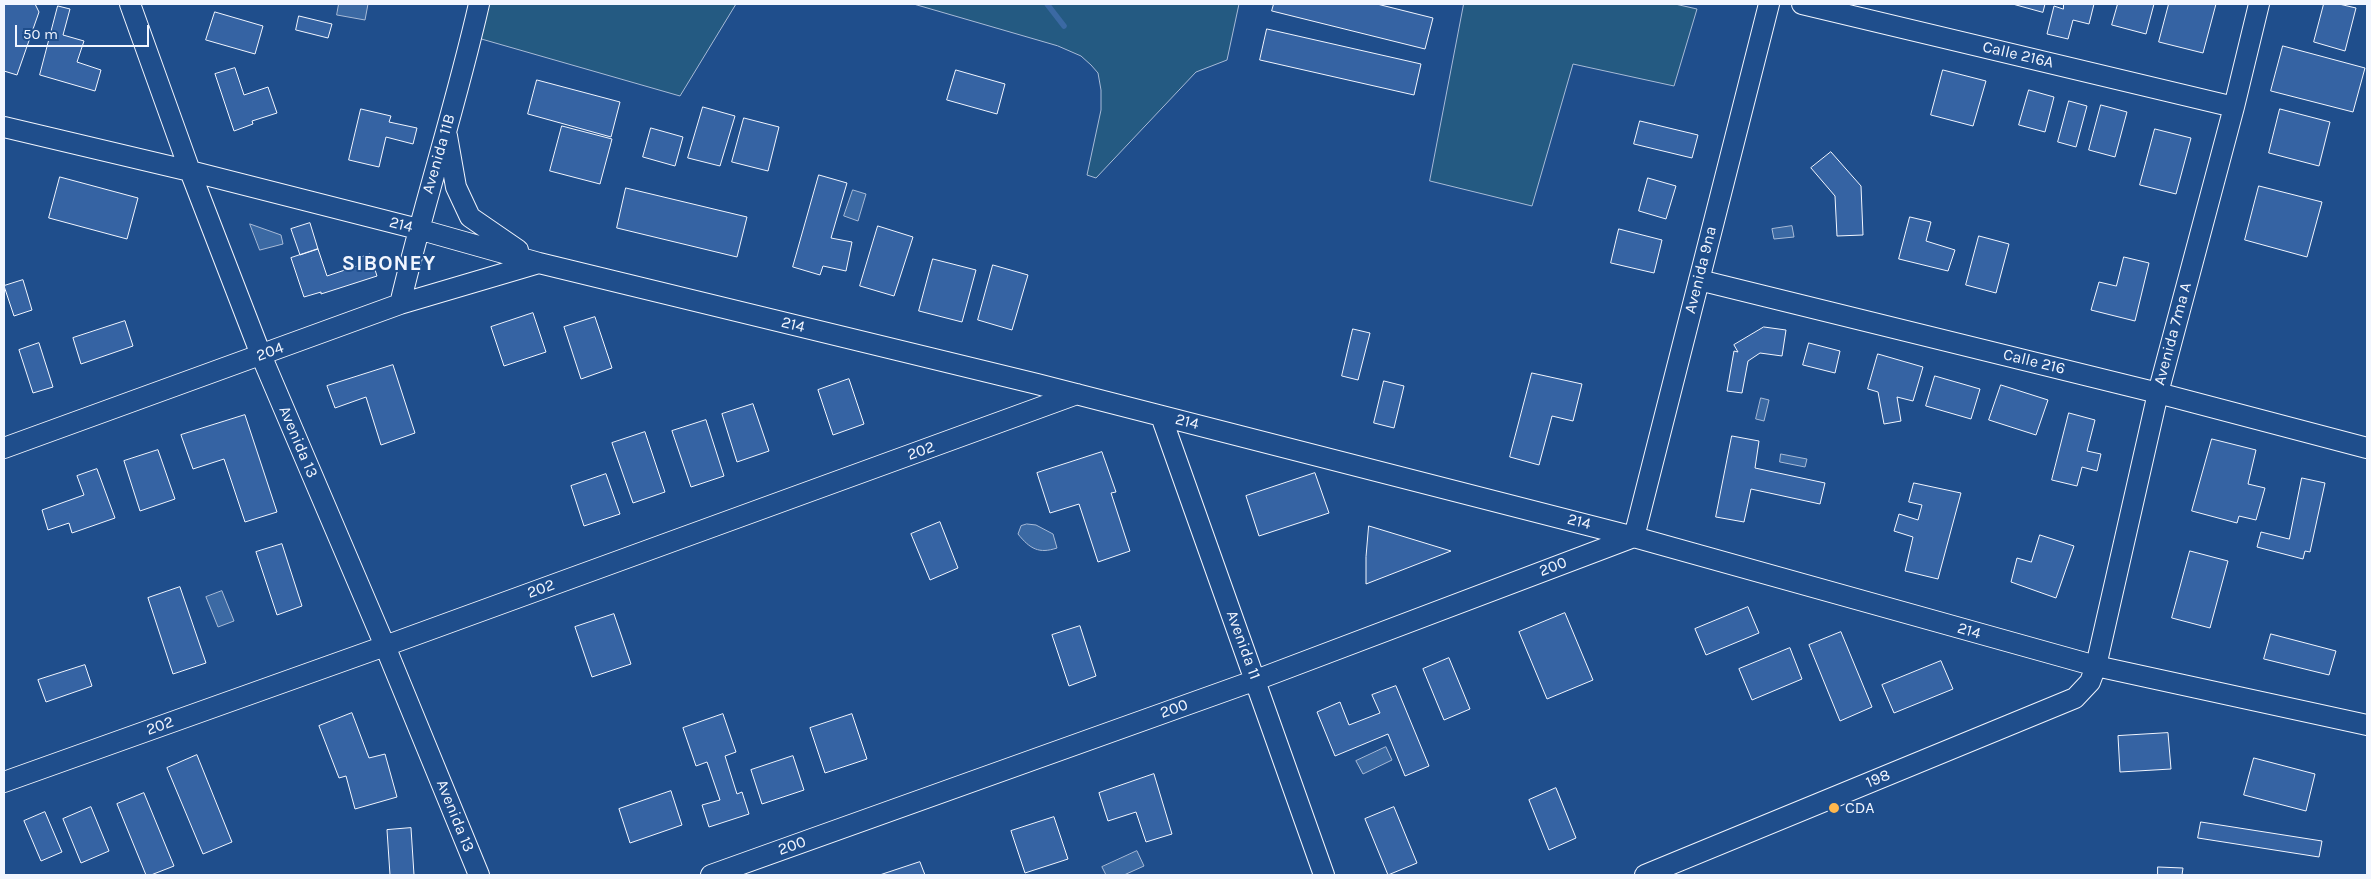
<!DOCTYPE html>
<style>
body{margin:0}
#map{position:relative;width:2371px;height:879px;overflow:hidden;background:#1f4e8c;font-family:Karla,sans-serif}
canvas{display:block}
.frame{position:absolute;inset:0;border:5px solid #f2f6ff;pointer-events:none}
.scale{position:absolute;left:15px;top:25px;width:134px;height:22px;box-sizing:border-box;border:2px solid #f2f6ff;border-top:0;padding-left:6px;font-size:15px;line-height:18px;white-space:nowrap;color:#f2f6ff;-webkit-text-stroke:4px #1f4e8c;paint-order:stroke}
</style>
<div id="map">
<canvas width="2371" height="879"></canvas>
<div class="frame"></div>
<div class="scale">50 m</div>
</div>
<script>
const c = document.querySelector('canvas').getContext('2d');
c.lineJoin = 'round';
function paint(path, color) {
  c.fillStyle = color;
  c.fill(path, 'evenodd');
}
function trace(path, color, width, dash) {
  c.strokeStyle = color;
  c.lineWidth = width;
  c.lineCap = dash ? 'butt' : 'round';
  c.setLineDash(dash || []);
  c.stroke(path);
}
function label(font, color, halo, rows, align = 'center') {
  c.font = font + ' Karla,sans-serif';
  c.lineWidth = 4;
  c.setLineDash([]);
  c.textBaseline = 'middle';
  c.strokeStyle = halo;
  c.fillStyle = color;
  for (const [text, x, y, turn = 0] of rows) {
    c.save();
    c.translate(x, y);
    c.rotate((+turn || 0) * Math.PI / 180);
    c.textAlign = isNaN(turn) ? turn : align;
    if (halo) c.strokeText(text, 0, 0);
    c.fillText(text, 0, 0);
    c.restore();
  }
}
const green = new Path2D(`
 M 479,4 L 736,4 L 680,96 L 471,36 Z
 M 914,4 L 1239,4 L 1227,60 L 1196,72 L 1096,178 L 1087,175 L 1101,110 L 1101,90 L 1098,73 L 1091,65 L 1081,56 L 1058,46 Z
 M 1464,4 L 1675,4 L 1697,9 L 1674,86 L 1573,64 L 1532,206 L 1430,181 Z`);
paint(green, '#245a82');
trace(green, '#a8bbd7', 1);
const water = new Path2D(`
 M 339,4 L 368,4 L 365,20 L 337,15 Z
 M 853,190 L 866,194 L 858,221 L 844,216 Z
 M 250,224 L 281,235 L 283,244 L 260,250 Z
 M 1792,226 L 1794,237 L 1774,239 L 1772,229 Z
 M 1761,398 L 1769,400 L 1764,421 L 1756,419 Z
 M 1781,454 L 1807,459 L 1805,467 L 1780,462 Z
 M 1027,524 L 1036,525 L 1053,534 L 1057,548 C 1039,554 1030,549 1018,534 L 1021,526 Z
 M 222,591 L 234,621 L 218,627 L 206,597 Z
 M 1386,747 L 1392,760 L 1363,774 L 1356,761 Z
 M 1137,851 L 1144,866 L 1124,875 L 1106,875 L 1102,867 Z`);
paint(water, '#3b69a3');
trace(water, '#a8bbd7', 1);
trace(new Path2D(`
 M 1047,4 L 1064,26`), '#3b69a3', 5.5);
const building = new Path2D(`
 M 4,4 L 35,4 L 39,12 L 17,75 L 4,71 Z
 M 1274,4 L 1377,4 L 1433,18 L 1425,49 L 1272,11 Z
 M 2013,4 L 2045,4 L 2043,12 Z
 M 2064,4 L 2094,4 L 2089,24 L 2073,20 L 2068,39 L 2047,34 L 2054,6 L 2063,9 Z
 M 2118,4 L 2154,4 L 2146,34 L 2112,25 Z
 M 2169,4 L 2216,4 L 2203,53 L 2159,42 Z
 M 2324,4 L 2339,4 L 2356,8 L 2345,51 L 2314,42 Z
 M 58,6 L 70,9 L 63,35 L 84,41 L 77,62 L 101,70 L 95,91 L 40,75 Z
 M 215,12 L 263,26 L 255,54 L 206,40 Z
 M 299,16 L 332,24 L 328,38 L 296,30 Z
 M 1267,29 L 1421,64 L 1414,95 L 1260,60 Z
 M 2283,46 L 2365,68 L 2353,112 L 2271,91 Z
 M 235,68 L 244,95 L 268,87 L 277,113 L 252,121 L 253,124 L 234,131 L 215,74 Z
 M 956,70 L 1005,84 L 997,114 L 947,100 Z
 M 1943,70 L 1986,81 L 1973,126 L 1931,115 Z
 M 537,80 L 620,102 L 611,137 L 528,114 Z
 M 2029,90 L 2054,97 L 2045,132 L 2019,125 Z
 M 2069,101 L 2087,106 L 2076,147 L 2058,142 Z
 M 2101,105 L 2127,112 L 2115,157 L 2089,150 Z
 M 703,107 L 735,116 L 720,166 L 688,158 Z
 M 361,109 L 391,116 L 389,122 L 417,128 L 413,144 L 386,137 L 379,167 L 349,160 Z
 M 2280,109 L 2330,122 L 2319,166 L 2269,153 Z
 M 744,118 L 779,127 L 768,171 L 732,162 Z
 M 1640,121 L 1698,135 L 1692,158 L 1634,144 Z
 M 562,126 L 612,139 L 600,184 L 550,171 Z
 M 651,128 L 683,137 L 675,166 L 643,157 Z
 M 2155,129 L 2191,138 L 2176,194 L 2140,185 Z
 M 1831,152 L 1861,186 L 1863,235 L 1837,236 L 1835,196 L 1811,168 Z
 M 819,175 L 847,183 L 831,238 L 852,242 L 846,271 L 823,266 L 820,275 L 793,267 Z
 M 60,177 L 138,198 L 127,239 L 49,218 Z
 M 1648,178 L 1676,186 L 1666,219 L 1639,211 Z
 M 2259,186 L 2322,202 L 2307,257 L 2245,240 Z
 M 626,188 L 747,217 L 737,257 L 617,228 Z
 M 1910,217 L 1931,222 L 1926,241 L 1955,250 L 1948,271 L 1899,259 Z
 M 310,223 L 318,249 L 300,255 L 291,229 Z
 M 878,226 L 913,237 L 894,296 L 860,286 Z
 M 1619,229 L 1662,240 L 1654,273 L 1611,263 Z
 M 1979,236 L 2009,244 L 1996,293 L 1966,285 Z
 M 318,249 L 327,276 L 360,265 L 358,258 L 370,254 L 377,276 L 321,294 L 321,292 L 304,297 L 291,258 Z
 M 2124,257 L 2149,263 L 2135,321 L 2091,310 L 2099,282 L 2116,286 Z
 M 933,259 L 976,270 L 962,322 L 919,311 Z
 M 993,265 L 1028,275 L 1012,330 L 978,320 Z
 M 23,280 L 32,310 L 14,316 L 4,286 Z
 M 533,313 L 546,352 L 504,366 L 491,327 Z
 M 595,317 L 612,368 L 581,379 L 564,327 Z
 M 125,321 L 133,346 L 81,364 L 73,338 Z
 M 1764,327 L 1786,330 L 1782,356 L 1760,353 L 1748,361 L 1742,393 L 1727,391 L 1734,351 L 1738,352 L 1734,345 Z
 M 1353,329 L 1370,333 L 1358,380 L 1342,376 Z
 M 39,343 L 53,387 L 33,393 L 19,350 Z
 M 1809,343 L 1840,351 L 1835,373 L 1803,365 Z
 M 1878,354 L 1923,367 L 1913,401 L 1897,397 L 1901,421 L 1884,424 L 1878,392 L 1868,389 Z
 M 393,365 L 415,433 L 381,445 L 366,397 L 335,408 L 327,386 Z
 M 1532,373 L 1582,384 L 1573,421 L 1552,416 L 1539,465 L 1510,457 Z
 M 1935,376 L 1980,389 L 1971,419 L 1926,406 Z
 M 849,379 L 864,424 L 833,435 L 818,390 Z
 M 1384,381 L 1404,386 L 1394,428 L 1374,423 Z
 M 2001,385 L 2048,400 L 2036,435 L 1989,420 Z
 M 753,404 L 769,451 L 737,462 L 722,414 Z
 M 2069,413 L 2095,420 L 2087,451 L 2101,454 L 2097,471 L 2082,467 L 2077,486 L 2052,480 Z
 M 245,415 L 277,512 L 245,522 L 224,459 L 193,469 L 181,435 Z
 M 706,420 L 724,476 L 691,487 L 672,431 Z
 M 645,432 L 665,492 L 633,503 L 612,443 Z
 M 1732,436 L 1759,441 L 1755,468 L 1825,483 L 1820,504 L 1751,489 L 1744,522 L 1716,517 Z
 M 2212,439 L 2256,450 L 2248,484 L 2265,488 L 2256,520 L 2239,516 L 2237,523 L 2192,511 Z
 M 158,450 L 175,499 L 140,511 L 124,461 Z
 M 1102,452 L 1116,492 L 1111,493 L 1130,551 L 1098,562 L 1079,504 L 1050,513 L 1037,473 Z
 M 97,469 L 115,518 L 72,533 L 69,523 L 48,530 L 42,510 L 84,495 L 77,476 Z
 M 1315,473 L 1329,513 L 1259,536 L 1246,496 Z
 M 606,474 L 620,514 L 584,526 L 571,486 Z
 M 2302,478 L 2325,483 L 2310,552 L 2305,551 L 2303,559 L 2257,547 L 2261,532 L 2289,539 Z
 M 1914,483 L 1961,493 L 1938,579 L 1905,571 L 1913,537 L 1894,531 L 1899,514 L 1918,520 L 1922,505 L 1909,502 Z
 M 940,522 L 958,568 L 930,580 L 911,534 Z
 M 1369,526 L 1451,551 L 1366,584 L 1366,557 Z
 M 2040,535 L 2074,546 L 2056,598 L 2011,582 L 2017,558 L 2031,562 Z
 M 282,544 L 302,606 L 277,615 L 256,552 Z
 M 2190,551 L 2228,561 L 2210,628 L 2172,618 Z
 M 180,587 L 206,663 L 173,674 L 148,598 Z
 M 1748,607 L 1759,633 L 1706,655 L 1695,629 Z
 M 1565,613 L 1593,680 L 1547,699 L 1519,632 Z
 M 614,614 L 631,664 L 592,677 L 575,627 Z
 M 1080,626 L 1096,676 L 1069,686 L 1052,635 Z
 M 1841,632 L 1872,707 L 1840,721 L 1809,645 Z
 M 2271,634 L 2336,651 L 2329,675 L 2264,659 Z
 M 1790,648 L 1802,679 L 1752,700 L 1739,669 Z
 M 1449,658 L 1470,709 L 1444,720 L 1423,669 Z
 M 1941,661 L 1953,689 L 1894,713 L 1882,685 Z
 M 85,665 L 92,686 L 46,702 L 38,680 Z
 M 1396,686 L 1429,766 L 1405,776 L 1388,734 L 1335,756 L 1317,712 L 1340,702 L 1349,725 L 1380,713 L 1372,695 Z
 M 352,713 L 369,758 L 385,754 L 397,797 L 355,809 L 346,776 L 339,778 L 319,726 Z
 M 723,714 L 736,752 L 725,756 L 737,794 L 742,792 L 749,814 L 709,827 L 702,805 L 720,800 L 707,762 L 696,766 L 683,728 Z
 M 852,714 L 867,759 L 825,773 L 810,728 Z
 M 2168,733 L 2171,769 L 2120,772 L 2118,736 Z
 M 197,755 L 232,842 L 203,854 L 167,768 Z
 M 793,756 L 804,790 L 762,804 L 751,770 Z
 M 2254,758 L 2315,774 L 2306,811 L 2244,795 Z
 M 1154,774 L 1172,834 L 1146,842 L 1136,812 L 1108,821 L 1099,793 Z
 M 1556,788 L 1576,838 L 1549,850 L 1529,800 Z
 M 671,791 L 682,825 L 630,843 L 619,809 Z
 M 144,793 L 174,866 L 151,875 L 146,875 L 117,804 Z
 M 91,807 L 109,851 L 81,863 L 63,819 Z
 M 1394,807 L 1417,863 L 1388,875 L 1365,819 Z
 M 45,812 L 62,852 L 41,861 L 24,821 Z
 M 1054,817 L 1068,859 L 1025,873 L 1011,831 Z
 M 2201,822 L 2322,841 L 2319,857 L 2198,838 Z
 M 411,828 L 414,875 L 390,875 L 387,830 Z
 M 920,862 L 925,875 L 880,875 Z
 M 2158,867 L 2183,868 L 2182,875 L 2158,875 Z`);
paint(building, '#3563a3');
trace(building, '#f2f6ff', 1);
const minor = new Path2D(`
 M 130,4 L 190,171 L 261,355 L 385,646 L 479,875
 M 1802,4 L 2234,107
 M 4,127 L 190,171 L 418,229 L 539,263 L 1037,384 L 1634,537 L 2096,666 L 2367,725
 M 447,136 L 456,187 L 470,217 L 518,250
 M 1699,280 L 2158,393 L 2367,448
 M 400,304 C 424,203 456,105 479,4
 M 1161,416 L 1324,875
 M 4,448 L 400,304 L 539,263
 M 1634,537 L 1769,4
 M 4,782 L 385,646 L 1077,394
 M 711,875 L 1256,680 L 1634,537
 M 1645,875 L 2075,698 L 2090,682 L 2096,666 L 2158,393 L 2234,107 L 2259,4`);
trace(minor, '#f2f6ff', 22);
trace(minor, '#1f4e8c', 20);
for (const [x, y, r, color] of [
 [1834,808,6,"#ffb74d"]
]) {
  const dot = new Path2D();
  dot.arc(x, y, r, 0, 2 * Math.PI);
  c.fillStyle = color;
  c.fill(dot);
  trace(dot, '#1f4e8c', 2);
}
label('16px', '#f2f6ff', '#1f4e8c', [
 ["Calle 216A",2018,55,13],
 ["Avenida 11B",439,154,-74],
 ["214",401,225,14],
 ["Avenida 9na",1701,270,-76],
 ["214",793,325,14],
 ["Avenida 7ma A",2173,334,-75],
 ["204",270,352,-20],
 ["Calle 216",2034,362,14],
 ["214",1187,422,14],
 ["Avenida 13",298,442,67],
 ["202",921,451,-20],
 ["214",1579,522,14],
 ["200",1553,567,-21],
 ["202",541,589,-20],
 ["214",1969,631,16],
 ["Avenida 11",1243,645,70],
 ["200",1174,709,-20],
 ["202",160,726,-20],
 ["198",1878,779,-22],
 ["Avenida 13",455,816,68],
 ["200",792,846,-20]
]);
label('16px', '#f2f6ff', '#1f4e8c', [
 ["CDA",1845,808]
], 'left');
c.letterSpacing = '1px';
label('bold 21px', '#f2f6ff', '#1f4e8c', [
 ["SIBONEY",389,264]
]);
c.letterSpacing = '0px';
</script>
